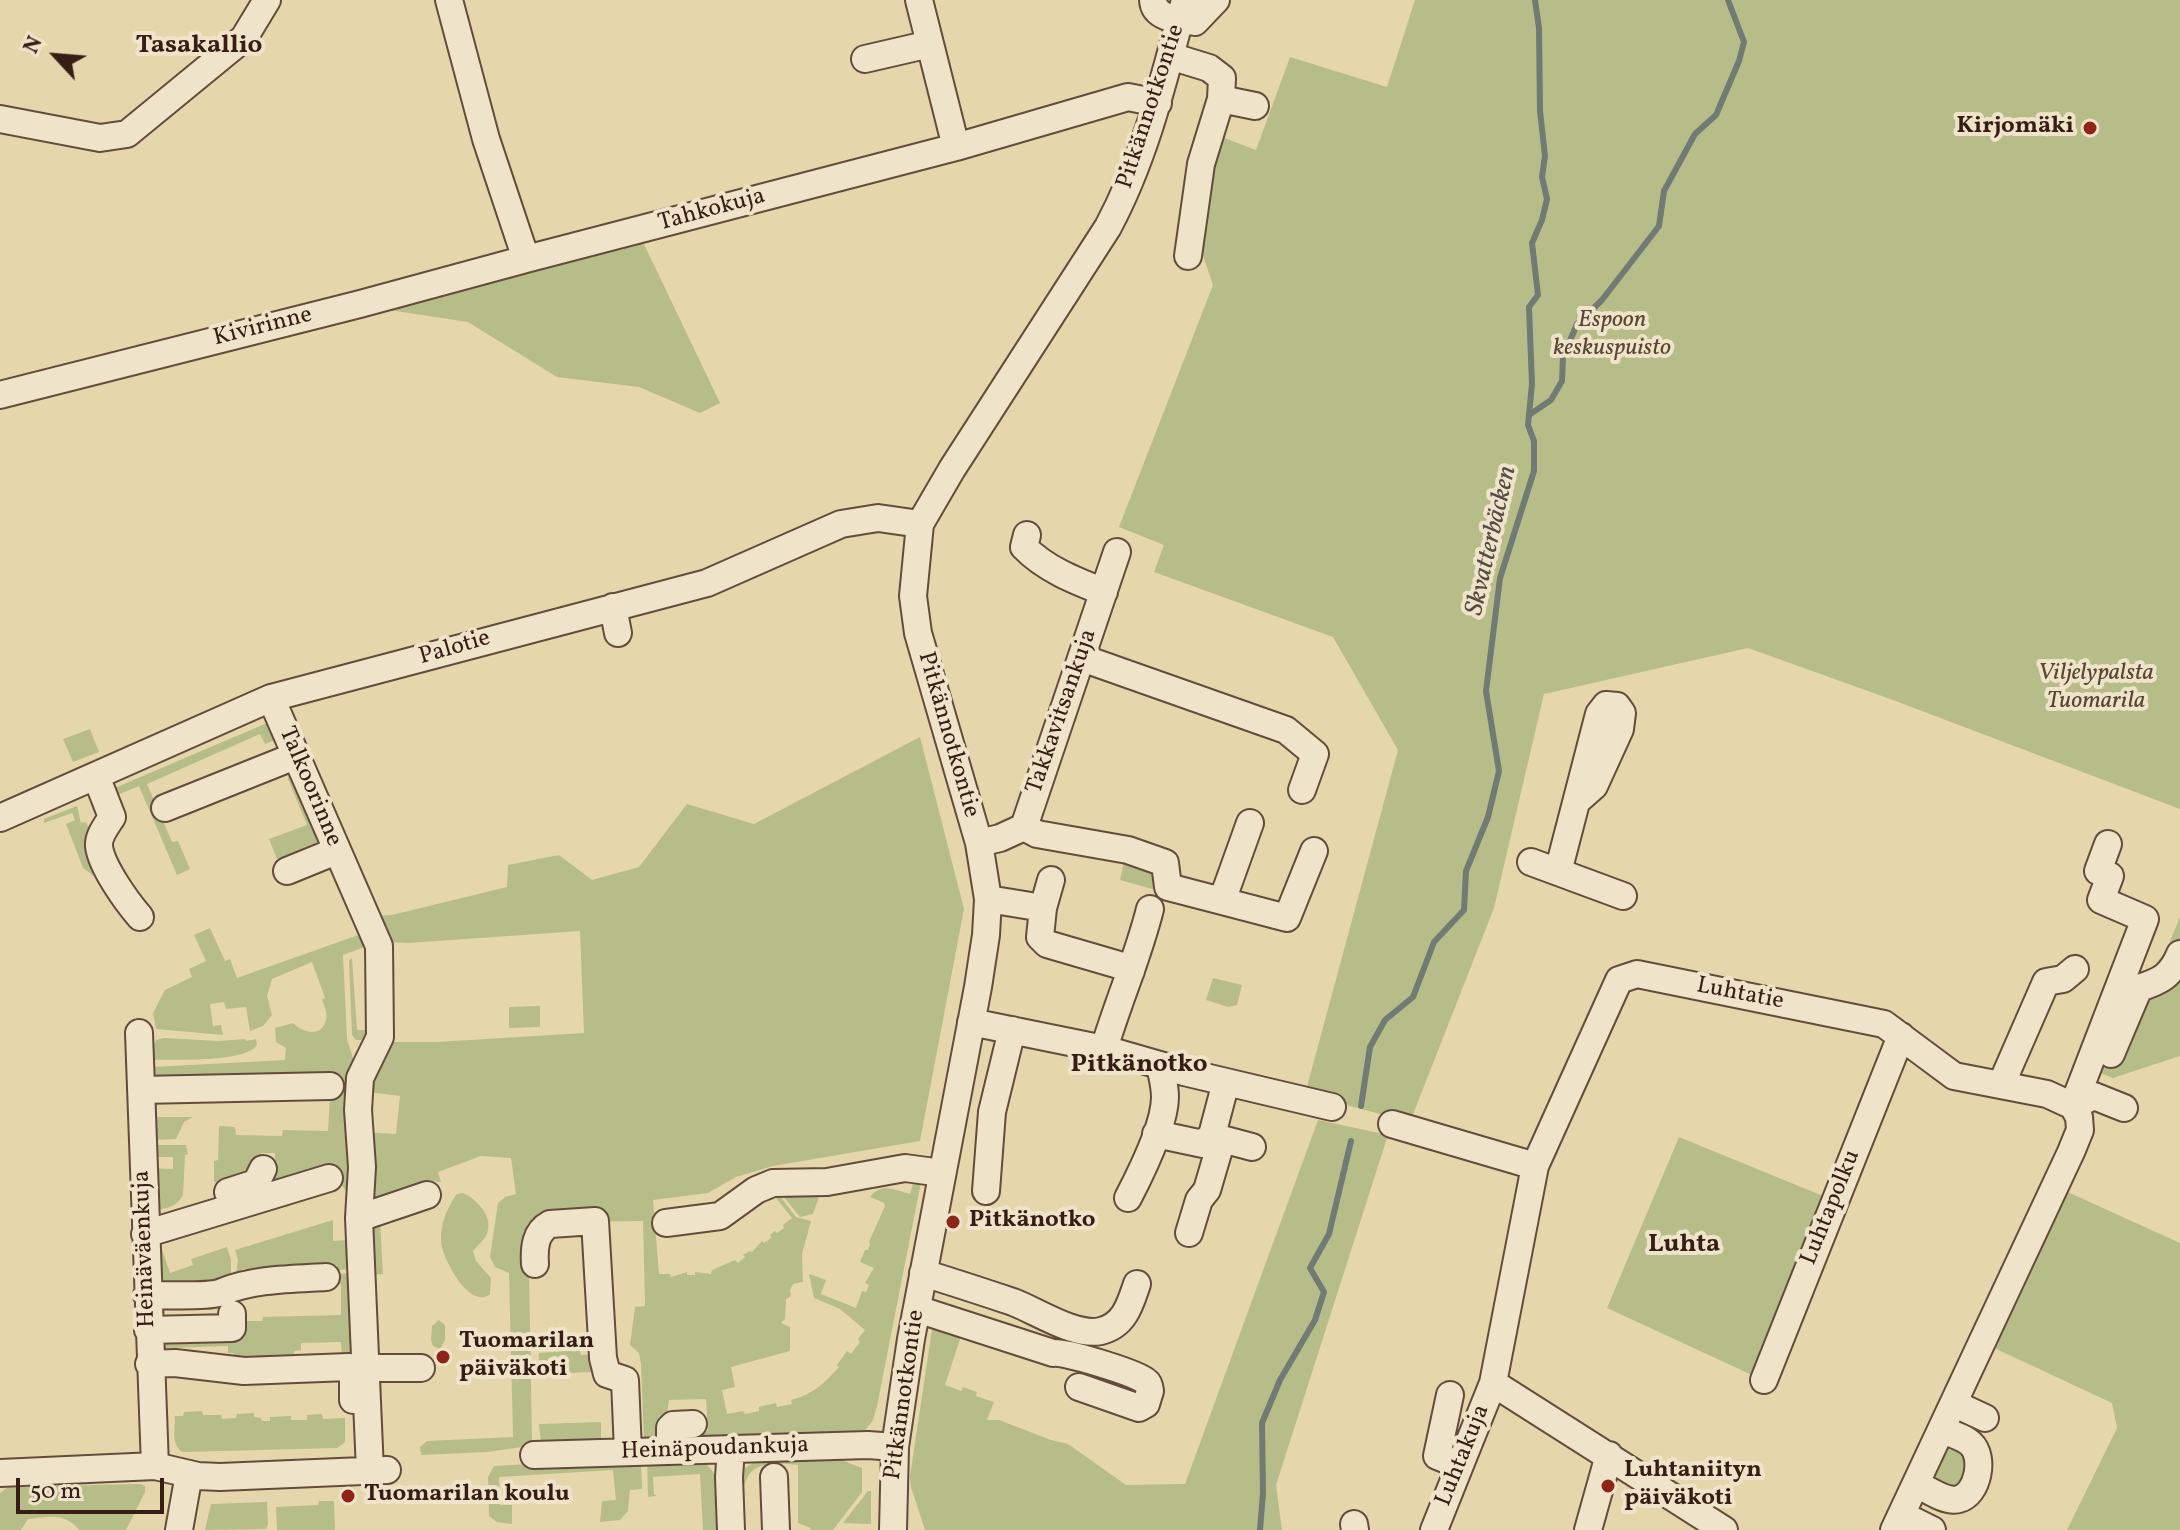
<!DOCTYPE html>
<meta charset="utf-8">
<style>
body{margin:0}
#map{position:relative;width:2180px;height:1530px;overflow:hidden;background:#e6d6ac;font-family:Vollkorn,serif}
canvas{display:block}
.north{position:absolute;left:16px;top:16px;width:80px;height:80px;-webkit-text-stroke:6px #efe4c9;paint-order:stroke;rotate:296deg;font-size:22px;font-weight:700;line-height:32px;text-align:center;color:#371e15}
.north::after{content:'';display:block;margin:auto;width:28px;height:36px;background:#371e15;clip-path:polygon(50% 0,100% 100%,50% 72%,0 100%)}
.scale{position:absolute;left:16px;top:1478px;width:148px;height:36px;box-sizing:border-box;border:4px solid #371e15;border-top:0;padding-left:10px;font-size:24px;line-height:28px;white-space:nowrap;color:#371e15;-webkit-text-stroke:6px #efe4c9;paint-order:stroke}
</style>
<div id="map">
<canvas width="2180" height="1530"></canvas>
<div class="north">N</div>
<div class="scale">50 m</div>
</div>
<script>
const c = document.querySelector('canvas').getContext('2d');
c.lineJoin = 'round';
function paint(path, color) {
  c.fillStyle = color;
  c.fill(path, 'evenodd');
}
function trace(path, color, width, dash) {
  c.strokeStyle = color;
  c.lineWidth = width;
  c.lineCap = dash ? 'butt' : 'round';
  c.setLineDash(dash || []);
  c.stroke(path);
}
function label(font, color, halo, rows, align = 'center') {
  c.font = font + ' Vollkorn,serif';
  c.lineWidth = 8;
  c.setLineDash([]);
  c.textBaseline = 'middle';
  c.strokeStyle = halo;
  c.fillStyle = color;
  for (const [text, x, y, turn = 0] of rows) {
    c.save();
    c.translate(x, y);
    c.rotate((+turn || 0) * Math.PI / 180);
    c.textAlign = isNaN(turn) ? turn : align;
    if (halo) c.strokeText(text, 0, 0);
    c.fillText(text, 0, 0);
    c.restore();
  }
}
paint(new Path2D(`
 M 1415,0 L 2180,0 L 2180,809 L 1893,700 L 1748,648 L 1544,694 L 1494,908 L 1410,1122 L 1305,1094 L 1398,750 L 1333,637 L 1154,572 L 1164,545 L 1119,527 L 1213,285 L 1201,250 L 1206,185 L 1219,136 L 1256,150 L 1290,57 L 1387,87 Z
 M 642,240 L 720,403 L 700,413 L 639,387 L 557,377 L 468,322 L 383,309 Z
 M 267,723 L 271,724 L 277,739 L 265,744 L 260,734 L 147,784 L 172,842 L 178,841 L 190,869 L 177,875 L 139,786 L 110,798 L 110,790 Z
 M 90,729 L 99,752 L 73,762 L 63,739 Z
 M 920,737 L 964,909 L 920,1141 L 773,1166 L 736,1177 L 708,1193 L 653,1200 L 659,1274 L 670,1274 L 671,1277 L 687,1272 L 687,1275 L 695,1275 L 695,1272 L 711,1274 L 712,1270 L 735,1260 L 738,1263 L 745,1257 L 743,1255 L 750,1251 L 752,1252 L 762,1241 L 764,1243 L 771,1238 L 770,1235 L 775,1231 L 777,1233 L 784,1228 L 783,1225 L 792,1218 L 772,1193 L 775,1190 L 796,1217 L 811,1221 L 802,1254 L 803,1282 L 793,1284 L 790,1290 L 791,1296 L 786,1299 L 785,1319 L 781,1323 L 790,1327 L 790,1351 L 731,1367 L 735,1387 L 722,1390 L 727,1414 L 743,1411 L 745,1414 L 759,1411 L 759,1407 L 776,1403 L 777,1407 L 792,1404 L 791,1400 C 812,1395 825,1383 839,1367 L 837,1365 L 847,1351 L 851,1354 L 860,1342 L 858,1339 L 865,1330 L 840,1309 L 814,1298 L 809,1274 L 826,1280 L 821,1294 L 856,1308 L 862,1291 L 866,1292 L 869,1285 L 865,1283 L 874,1268 L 860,1262 L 865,1250 L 868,1250 L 870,1244 L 869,1242 L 885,1206 L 884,1203 L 870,1197 C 881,1182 895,1190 910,1194 L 915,1176 L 922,1177 L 877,1406 L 873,1420 L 861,1436 L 677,1446 L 678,1433 L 708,1431 L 706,1399 L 669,1400 L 663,1442 L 644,1441 L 641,1364 L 639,1353 L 630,1345 L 635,1307 L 645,1306 L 643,1221 L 548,1222 L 529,1272 L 532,1442 L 529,1446 L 487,1452 L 421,1455 L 420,1447 L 427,1441 L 513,1437 L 509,1273 L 495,1267 L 490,1257 L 498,1203 L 505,1197 L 516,1194 L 511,1158 L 481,1156 L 438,1172 L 441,1182 L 432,1181 L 371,1209 L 364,1132 L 396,1134 L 400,1096 L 368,1092 L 386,1042 L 437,1042 L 584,1033 L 580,931 L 408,943 L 387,942 L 374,916 L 392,915 L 507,887 L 508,865 L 559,855 L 592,880 L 639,867 L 687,804 L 754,824 Z
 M 294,768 L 321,829 L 314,832 L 317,842 L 277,859 L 269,839 L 307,825 L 288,779 L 288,771 Z
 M 77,806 L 81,823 L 86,822 L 131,914 L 120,916 L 98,879 L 83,868 L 66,824 L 75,820 L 72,813 L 44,823 L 44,819 Z
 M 1148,861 L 1163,892 L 1120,880 L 1124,862 Z
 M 2180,917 L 2180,1056 L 2113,1078 L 2098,1072 L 2123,1004 L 2166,951 Z
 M 210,928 L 225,961 L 230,959 L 237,978 L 364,933 L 370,945 L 343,955 L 347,1039 L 354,1061 L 357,1269 L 337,1270 L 337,1265 L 254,1272 L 243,1269 L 236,1274 L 238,1260 L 235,1250 L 333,1220 L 333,1241 L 349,1240 L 347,1192 L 340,1183 L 274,1184 L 275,1153 L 261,1153 L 261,1164 L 245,1170 L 244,1182 L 233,1185 L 214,1182 L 214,1161 L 218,1160 L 219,1126 L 235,1127 L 236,1135 L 282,1136 L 283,1130 L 328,1131 L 330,1096 L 152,1082 L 152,1067 L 285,1060 L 286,1048 L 276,1042 L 275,1028 L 293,1023 C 303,1033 322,1038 326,1020 C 328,1013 324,1006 322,999 L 325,998 L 312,962 L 272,979 L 267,996 L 272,1015 L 263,1026 L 250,1031 L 246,1007 L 226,1009 L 224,1002 L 210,1004 L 213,1026 L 221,1025 L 223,1035 L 156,1029 L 153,1013 L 165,990 L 192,977 L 189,969 L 206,961 L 194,935 Z
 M 352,958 L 357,1030 L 372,1030 L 372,1040 L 356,1040 L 352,1035 L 349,961 Z
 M 1213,978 L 1242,985 L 1237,1005 L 1228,1007 L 1206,1000 Z
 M 540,1006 L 540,1027 L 509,1028 L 509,1007 Z
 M 164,1038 L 219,1041 L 245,1039 L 246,1041 L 256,1039 L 257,1045 C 245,1063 175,1059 153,1060 L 150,1055 L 156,1040 Z
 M 151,1102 L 157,1103 L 157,1117 L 193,1117 L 184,1122 L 176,1139 L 148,1140 Z
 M 1318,1120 L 1388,1135 L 1276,1485 L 1282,1530 L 925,1530 L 911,1487 L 910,1476 L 933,1323 L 962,1333 L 945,1385 L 961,1391 L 963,1387 L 977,1392 L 976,1396 L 994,1402 L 987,1420 L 999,1420 L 1051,1440 L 1068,1444 L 1126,1485 L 1185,1484 Z
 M 1679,1137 L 1823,1196 L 1752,1375 L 1607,1308 Z
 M 147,1145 L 186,1145 L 188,1154 L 185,1155 L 183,1195 C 179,1205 164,1211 154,1209 L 148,1168 L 173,1169 L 173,1157 L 148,1157 Z
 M 2061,1189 L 2180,1243 L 2180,1530 L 2067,1530 L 2117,1428 L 2112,1403 L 1990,1346 Z
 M 779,1191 L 820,1194 L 813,1214 L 800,1217 Z
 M 463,1193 C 478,1200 495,1218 486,1236 C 483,1241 477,1246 473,1251 L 476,1261 L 491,1278 L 490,1294 C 470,1311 442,1258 441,1242 C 440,1224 447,1208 457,1194 Z
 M 365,1220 L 380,1220 L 383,1274 L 367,1275 Z
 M 159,1241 L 170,1273 L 193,1265 L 191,1259 L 227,1247 L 231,1260 L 231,1279 L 159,1288 Z
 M 357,1273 L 352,1362 L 342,1361 L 341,1342 L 301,1343 L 301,1350 L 294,1351 L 294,1366 L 235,1366 L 234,1353 L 228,1353 L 228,1346 L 166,1348 L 166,1352 L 161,1350 L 161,1343 L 236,1321 L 262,1321 L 263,1317 L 341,1315 L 341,1284 L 328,1284 L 335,1274 Z
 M 439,1320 L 445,1325 L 445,1340 L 440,1349 L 433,1346 L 431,1339 L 432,1326 Z
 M 580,1350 L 581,1355 L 597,1354 L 595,1372 L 538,1374 L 539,1353 Z
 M 202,1411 L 203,1415 L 221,1415 L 222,1419 L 236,1418 L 237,1414 L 254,1413 L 254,1417 L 261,1418 L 262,1421 L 270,1421 L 270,1417 L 291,1416 L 291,1420 L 307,1420 L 307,1415 L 322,1414 L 323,1419 L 345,1418 L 345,1442 L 337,1448 L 183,1452 C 171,1446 175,1429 175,1416 L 183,1416 L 184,1412 Z
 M 601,1422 L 601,1442 L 541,1442 L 539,1424 Z
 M 1950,1443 L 1962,1445 L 1970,1468 L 1957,1491 L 1930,1478 L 1945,1447 Z
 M 839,1451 L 844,1461 L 862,1468 L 862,1492 L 833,1530 L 810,1530 L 811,1528 L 798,1523 L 798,1465 C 773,1462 748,1460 743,1491 C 740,1504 744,1517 744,1530 L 736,1530 L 741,1471 L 763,1456 Z
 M 647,1453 L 706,1464 C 724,1480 722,1508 724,1530 L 703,1530 L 700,1474 L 653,1477 L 654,1494 L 657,1496 L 648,1497 Z
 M 629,1458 L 641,1463 L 642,1489 L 630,1490 L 628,1511 L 620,1520 L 600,1522 L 602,1501 L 616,1500 L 613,1470 L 499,1477 L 500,1505 L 512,1505 L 512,1524 L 497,1522 L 489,1516 L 488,1477 L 494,1466 Z
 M 141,1484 L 145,1486 L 145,1492 L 126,1530 L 79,1530 C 65,1512 49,1517 28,1519 L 21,1530 L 0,1530 L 0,1493 L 8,1487 Z
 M 868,1491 L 871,1491 L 871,1524 L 843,1523 Z
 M 319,1501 L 334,1501 L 335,1530 L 277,1530 L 276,1507 L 318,1505 Z
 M 267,1502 L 268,1524 L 266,1529 L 205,1530 L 211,1504 Z`), '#b7bd88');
trace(new Path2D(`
 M 1529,415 L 1551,400 L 1562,381 L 1563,357 L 1577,324 L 1602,300 L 1659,226 L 1664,191 L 1695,134 L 1716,115 L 1739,61 L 1744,42 L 1728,0
 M 1361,1106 L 1370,1047 L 1385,1020 L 1413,997 L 1434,942 L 1464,910 L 1466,871 L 1488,817 L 1499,771 L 1486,691 L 1500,578 L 1534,471 L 1534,441 L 1528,425 L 1532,384 L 1529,307 L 1538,295 L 1532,243 L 1542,220 L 1547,199 L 1542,177 L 1545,156 L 1540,111 L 1539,28 L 1535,0
 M 1260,1530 L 1263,1493 L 1262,1423 L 1280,1380 L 1315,1320 L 1324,1292 L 1310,1268 L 1329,1234 L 1351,1141`), '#727a74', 6);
const minor = new Path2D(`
 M 449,0 L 486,139 L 526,259 L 956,147 L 1128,97 L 1158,103
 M 919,0 L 956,147
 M 1153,0 C 1154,19 1180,20 1195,22 L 1216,0
 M 1170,56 L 1209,68 L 1222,78 L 1221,99 L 1201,164 L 1188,256
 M 865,59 L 930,44
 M 1221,99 L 1255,106
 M 0,119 L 100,138 L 127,134 L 244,38 L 267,0
 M 0,395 L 360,304 L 526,259
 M 1027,535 L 1024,547 C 1045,569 1076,581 1104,592
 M 613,607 L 618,633
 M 1082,658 L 1286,730 L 1315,754 L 1302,790
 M 271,698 L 379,946 L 380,1037 L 360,1078 L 358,1110 L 362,1167 L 359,1218 L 370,1471
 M 96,776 L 112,817 C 107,825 98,836 99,846 C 101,866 127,902 140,917
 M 165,808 L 295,756
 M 0,818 L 271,698 L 707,583 L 841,524 L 878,518 L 920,524
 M 1024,827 L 1037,834 L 1128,850 L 1165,863 L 1168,887 L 1222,901 L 1250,823
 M 979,843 L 1000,838 L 1024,827 L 1117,552
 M 1531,862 L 1623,896
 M 287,871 L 336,851
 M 1558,872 L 1599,714 L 1606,705 L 1617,706 L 1622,713 L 1620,729 L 1594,786 L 1577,801
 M 1051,880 L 1043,908 L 1040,937 L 1047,944 L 1119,965 L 1131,971
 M 988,899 L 1043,908
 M 1222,901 L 1287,918 L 1314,851
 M 971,1022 L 1104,1049 L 1184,1072 L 1332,1107
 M 139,1033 L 155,1466
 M 1104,1049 C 1118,1002 1138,957 1150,909
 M 2111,1054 L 2139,988 C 2161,981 2171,976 2180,954
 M 2001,1085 L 2046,982 L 2063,979 L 2075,969
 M 141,1090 L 330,1086
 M 2073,1106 L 2145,919 L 2101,900 L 2110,876 L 2098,871 L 2108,844
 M 2073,1106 L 2094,1096 L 2124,1108
 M 1392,1124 L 1535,1166
 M 1156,1134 L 1203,1144 L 1212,1135 L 1226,1082
 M 986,1191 L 992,1112 L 1012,1030
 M 228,1192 L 256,1183 L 263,1169
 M 1128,1198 C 1141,1173 1165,1124 1165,1097 C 1165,1086 1162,1076 1160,1065
 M 359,1218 L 427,1195
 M 666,1223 L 720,1216 L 756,1190 L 773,1183 L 827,1182 L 905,1168 L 942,1173
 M 1189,1233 L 1199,1200 L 1207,1190 L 1222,1139 L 1252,1147
 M 145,1234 L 329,1178
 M 535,1264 C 534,1248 535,1232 550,1224 L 595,1221 L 603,1358 L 607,1374 L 625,1380 L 628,1452
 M 923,1273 C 953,1282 983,1292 1013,1302 C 1037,1311 1075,1337 1101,1331 C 1125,1325 1130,1304 1137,1284
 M 147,1295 C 162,1295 211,1297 222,1292 C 254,1279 291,1279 326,1277
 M 917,1309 L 1053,1353 C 1065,1351 1132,1372 1144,1380 C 1149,1383 1149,1385 1150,1391 L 1146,1404 L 1139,1408 L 1079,1387
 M 148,1330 L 232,1328 L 232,1314
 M 149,1364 L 175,1363 L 244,1371 L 349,1367 L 353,1372 L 353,1400
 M 366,1368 L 421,1368
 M 1764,1380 L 1901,1036
 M 1493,1383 L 1724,1530
 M 1450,1395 L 1437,1456 L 1460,1465
 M 1955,1404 L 1985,1418
 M 731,1449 L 729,1477 L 731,1530
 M 670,1451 L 670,1428 L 673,1425 L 693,1424
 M 534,1455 L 868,1445 L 895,1447
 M 0,1473 L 155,1466 L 198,1476 L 220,1477 L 387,1470
 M 774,1477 L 776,1530
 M 1917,1484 C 1927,1489 1946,1503 1959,1499 C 1978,1494 1985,1457 1971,1444 C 1964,1437 1952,1434 1942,1430
 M 1902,1515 L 1932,1530
 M 1354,1524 L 1355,1530
 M 179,1530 L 189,1474
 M 893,1530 L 895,1447 L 911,1339 L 978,987 L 986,935 L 988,899 L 979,843 L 918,633 L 913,596 L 920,524 L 952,469 L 1108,227 C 1146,156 1164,78 1185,0
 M 1434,1530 L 1493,1383 L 1535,1166 L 1619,980 L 1637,974 L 1884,1024 L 1954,1076 L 2047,1094 L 2073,1106 L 2079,1117 L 2080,1130 L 2071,1152 L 1894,1530
 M 1588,1530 L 1609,1455`);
trace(minor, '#634c3b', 30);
trace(minor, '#efe4c9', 26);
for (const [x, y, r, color] of [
 [2090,128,8,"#8f2418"],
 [953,1222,8,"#8f2418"],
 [443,1357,8,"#8f2418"],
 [1608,1486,8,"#8f2418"],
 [348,1496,8,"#8f2418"]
]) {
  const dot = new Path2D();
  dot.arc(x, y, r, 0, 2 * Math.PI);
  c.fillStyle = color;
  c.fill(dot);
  trace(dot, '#efe4c9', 3);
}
label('24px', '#371e15', '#efe4c9', [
 ["Pitkännotkontie",1152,107,-72],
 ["Tahkokuja",712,211,-15],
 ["Kivirinne",263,328,-14],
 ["Palotie",455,649,-16],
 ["Takkavitsankuja",1063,712,-71],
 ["Pitkännotkontie",947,735,74],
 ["Talkoorinne",309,787,67],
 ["Luhtatie",1740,995,11],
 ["Luhtapolku",1832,1208,-68],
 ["Heinäväenkuja",146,1249,-92],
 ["Pitkännotkontie",906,1395,-82],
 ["Heinäpoudankuja",715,1450,-2],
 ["Luhtakuja",1464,1456,-68]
]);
label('bold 24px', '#371e15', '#efe4c9', [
 ["Kirjomäki",2074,128,"right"],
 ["Pitkänotko",969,1222],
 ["Tuomarilan",459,1343],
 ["päiväkoti",459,1371],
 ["Luhtaniityn",1624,1472],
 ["päiväkoti",1624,1500],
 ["Tuomarilan koulu",364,1496]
], 'left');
label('italic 24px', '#574632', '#efe4c9', [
 ["Espoon",1612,322],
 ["keskuspuisto",1612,350],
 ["Viljelypalsta",2096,675],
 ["Tuomarila",2096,703]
]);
label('bold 26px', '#371e15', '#efe4c9', [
 ["Tasakallio",199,47],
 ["Pitkänotko",1139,1066],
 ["Luhta",1684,1246]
]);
label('italic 26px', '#544c44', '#efe4c9', [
 ["Skvatterbäcken",1493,541,-77]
]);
</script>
